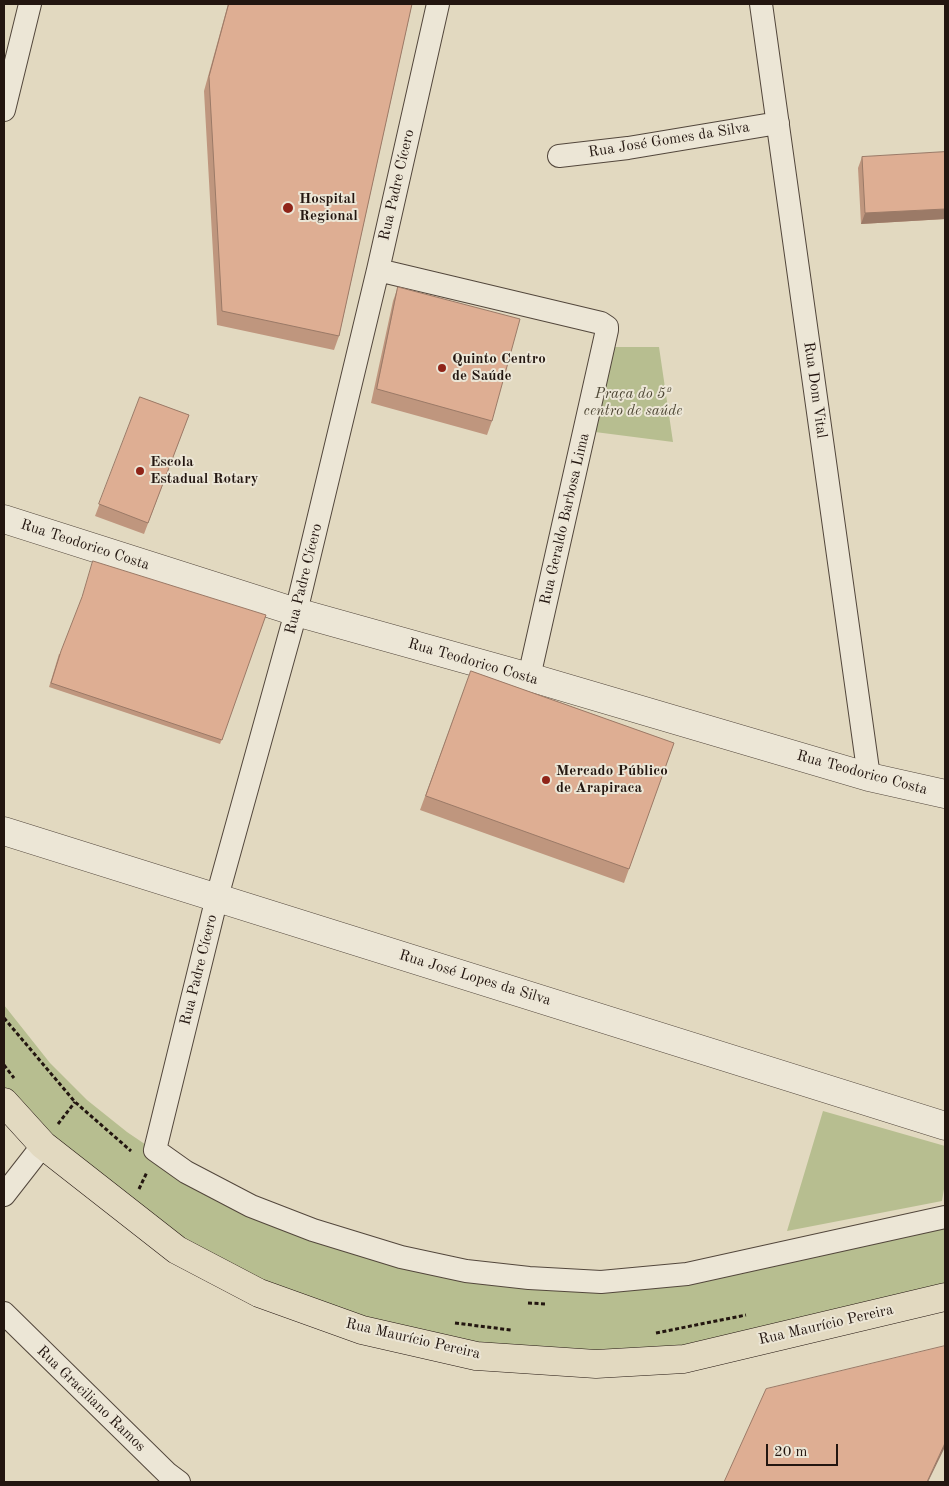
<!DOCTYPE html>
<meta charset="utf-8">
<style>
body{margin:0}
#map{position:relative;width:949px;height:1486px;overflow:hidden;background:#e2d9c0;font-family:"Old Standard TT",serif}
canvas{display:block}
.frame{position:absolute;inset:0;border:5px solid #231610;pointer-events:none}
.scale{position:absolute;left:766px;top:1444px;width:72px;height:22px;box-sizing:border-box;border:2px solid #231610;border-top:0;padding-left:6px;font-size:15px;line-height:18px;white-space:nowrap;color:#231610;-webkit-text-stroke:4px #ece6d6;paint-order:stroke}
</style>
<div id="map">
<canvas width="949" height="1486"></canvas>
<div class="frame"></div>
<div class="scale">20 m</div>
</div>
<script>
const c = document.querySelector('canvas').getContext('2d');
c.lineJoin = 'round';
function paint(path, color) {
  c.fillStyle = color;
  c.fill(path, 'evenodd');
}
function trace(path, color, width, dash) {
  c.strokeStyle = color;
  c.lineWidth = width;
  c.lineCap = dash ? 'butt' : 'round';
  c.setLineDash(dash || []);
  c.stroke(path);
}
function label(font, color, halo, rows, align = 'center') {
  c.font = font + ' "Old Standard TT",serif';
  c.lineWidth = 4;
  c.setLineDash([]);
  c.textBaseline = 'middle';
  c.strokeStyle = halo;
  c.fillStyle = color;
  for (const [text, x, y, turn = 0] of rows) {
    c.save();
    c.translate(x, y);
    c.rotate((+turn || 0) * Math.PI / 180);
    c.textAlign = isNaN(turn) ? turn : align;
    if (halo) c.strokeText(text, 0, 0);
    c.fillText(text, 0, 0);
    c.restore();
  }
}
paint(new Path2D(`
 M 609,347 L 659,347 L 673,442 L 595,432 Z
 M 4,1005 L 50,1063 L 87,1100 L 127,1132 L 186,1172 L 401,1257 L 601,1282 L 945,1217 L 945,1297 L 596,1364 L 362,1330 L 177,1250 L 4,1102 Z
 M 823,1111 L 945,1146 L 945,1183 L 942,1201 L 787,1231 Z`), '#b7be90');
const minor = new Path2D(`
 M 438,4 L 378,270 L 296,612 L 217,897 L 155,1150 L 186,1172 L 251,1206 L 313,1230 L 401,1257 L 466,1271 L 529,1278 L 601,1282 L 687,1274 L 945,1217
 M 761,4 L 869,777
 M 4,110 L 30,4
 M 559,156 L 628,148 L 778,123
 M 378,270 L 601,323 L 607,327 L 607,330 L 529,677
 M 4,1195 L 43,1145
 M 4,1313 L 167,1473 L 179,1482`);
const tertiary = new Path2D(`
 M 4,519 L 296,612 L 529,677 L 869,777 L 945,794
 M 4,831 L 945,1126`);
const primary = new Path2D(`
 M 4,1102 L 43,1145 L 177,1250 L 259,1293 L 362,1330 L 476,1356 L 596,1364 L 684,1359 L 945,1297`);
trace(minor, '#53473c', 24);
trace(tertiary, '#53473c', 29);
trace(primary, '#231610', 29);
trace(new Path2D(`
 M 4,1018 L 75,1102 L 131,1151
 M 4,1065 L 14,1078
 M 58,1124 L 75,1102
 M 139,1189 L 147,1172
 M 528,1303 L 547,1304
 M 455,1323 L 511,1330
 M 656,1333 L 746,1315`), '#231610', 3, [4, 2.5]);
trace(minor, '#ece6d6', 22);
trace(tertiary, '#ece6d6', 28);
trace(primary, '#e2d9c0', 28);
paint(new Path2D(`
 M 228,4 L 412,4 L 339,336 L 334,350 L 217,325 L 204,91 Z
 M 945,152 L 945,219 L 861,224 L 858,168 L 862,157 Z
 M 398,287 L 492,421 L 487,435 L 371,403 L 393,301 Z
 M 140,397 L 189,415 L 144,534 L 95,516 Z
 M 266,615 L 220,744 L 49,687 L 59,654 Z
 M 471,671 L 674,743 L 624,883 L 420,810 Z`), '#bf967e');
paint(new Path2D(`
 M 945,209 L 945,219 L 861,224 L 865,213 Z
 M 945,1443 L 945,1447 L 928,1482 L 927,1482 Z`), '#9b7a67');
const building = new Path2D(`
 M 229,4 L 412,4 L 339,336 L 222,311 L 209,77 Z
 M 945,152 L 945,209 L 865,213 L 862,157 Z
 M 398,287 L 520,319 L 492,421 L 377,389 Z
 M 140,397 L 189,415 L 148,523 L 99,504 Z
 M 93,561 L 266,615 L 222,740 L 51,683 L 61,651 L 82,597 Z
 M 471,671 L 674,743 L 629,869 L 426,796 Z
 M 945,1346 L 945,1443 L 927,1482 L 724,1482 L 766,1389 Z`);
paint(building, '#deae93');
trace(building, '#9b7a67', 1);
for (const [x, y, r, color] of [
 [288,208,6,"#8f2418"],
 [442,368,5,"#8f2418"],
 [140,471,5,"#8f2418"],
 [546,780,5,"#8f2418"]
]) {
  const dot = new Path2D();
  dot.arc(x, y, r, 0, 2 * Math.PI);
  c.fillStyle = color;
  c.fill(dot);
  trace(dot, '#ece6d6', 2);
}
label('15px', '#231610', '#ece6d6', [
 ["Rua José Gomes da Silva",669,140,-9],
 ["Rua Padre Cícero",397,185,-77],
 ["Rua Dom Vital",815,390,82],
 ["Rua Geraldo Barbosa Lima",565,519,-77],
 ["Rua Teodorico Costa",85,545,18],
 ["Rua Padre Cícero",304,579,-76],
 ["Rua Teodorico Costa",473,662,16],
 ["Rua Teodorico Costa",862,773,15],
 ["Rua Padre Cícero",199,970,-76],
 ["Rua José Lopes da Silva",475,978,17],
 ["Rua Maurício Pereira",826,1325,-13],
 ["Rua Maurício Pereira",413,1339,13],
 ["Rua Graciliano Ramos",91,1399,44]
]);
label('bold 15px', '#231610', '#ece6d6', [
 ["Hospital",299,199],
 ["Regional",299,216],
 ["Quinto Centro",452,359],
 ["de Saúde",452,376],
 ["Escola",150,462],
 ["Estadual Rotary",150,479],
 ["Mercado Público",556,771],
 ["de Arapiraca",556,788]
], 'left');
label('italic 15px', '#4f4836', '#ece6d6', [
 ["Praça do 5º",633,394],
 ["centro de saúde",633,411]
]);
</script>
